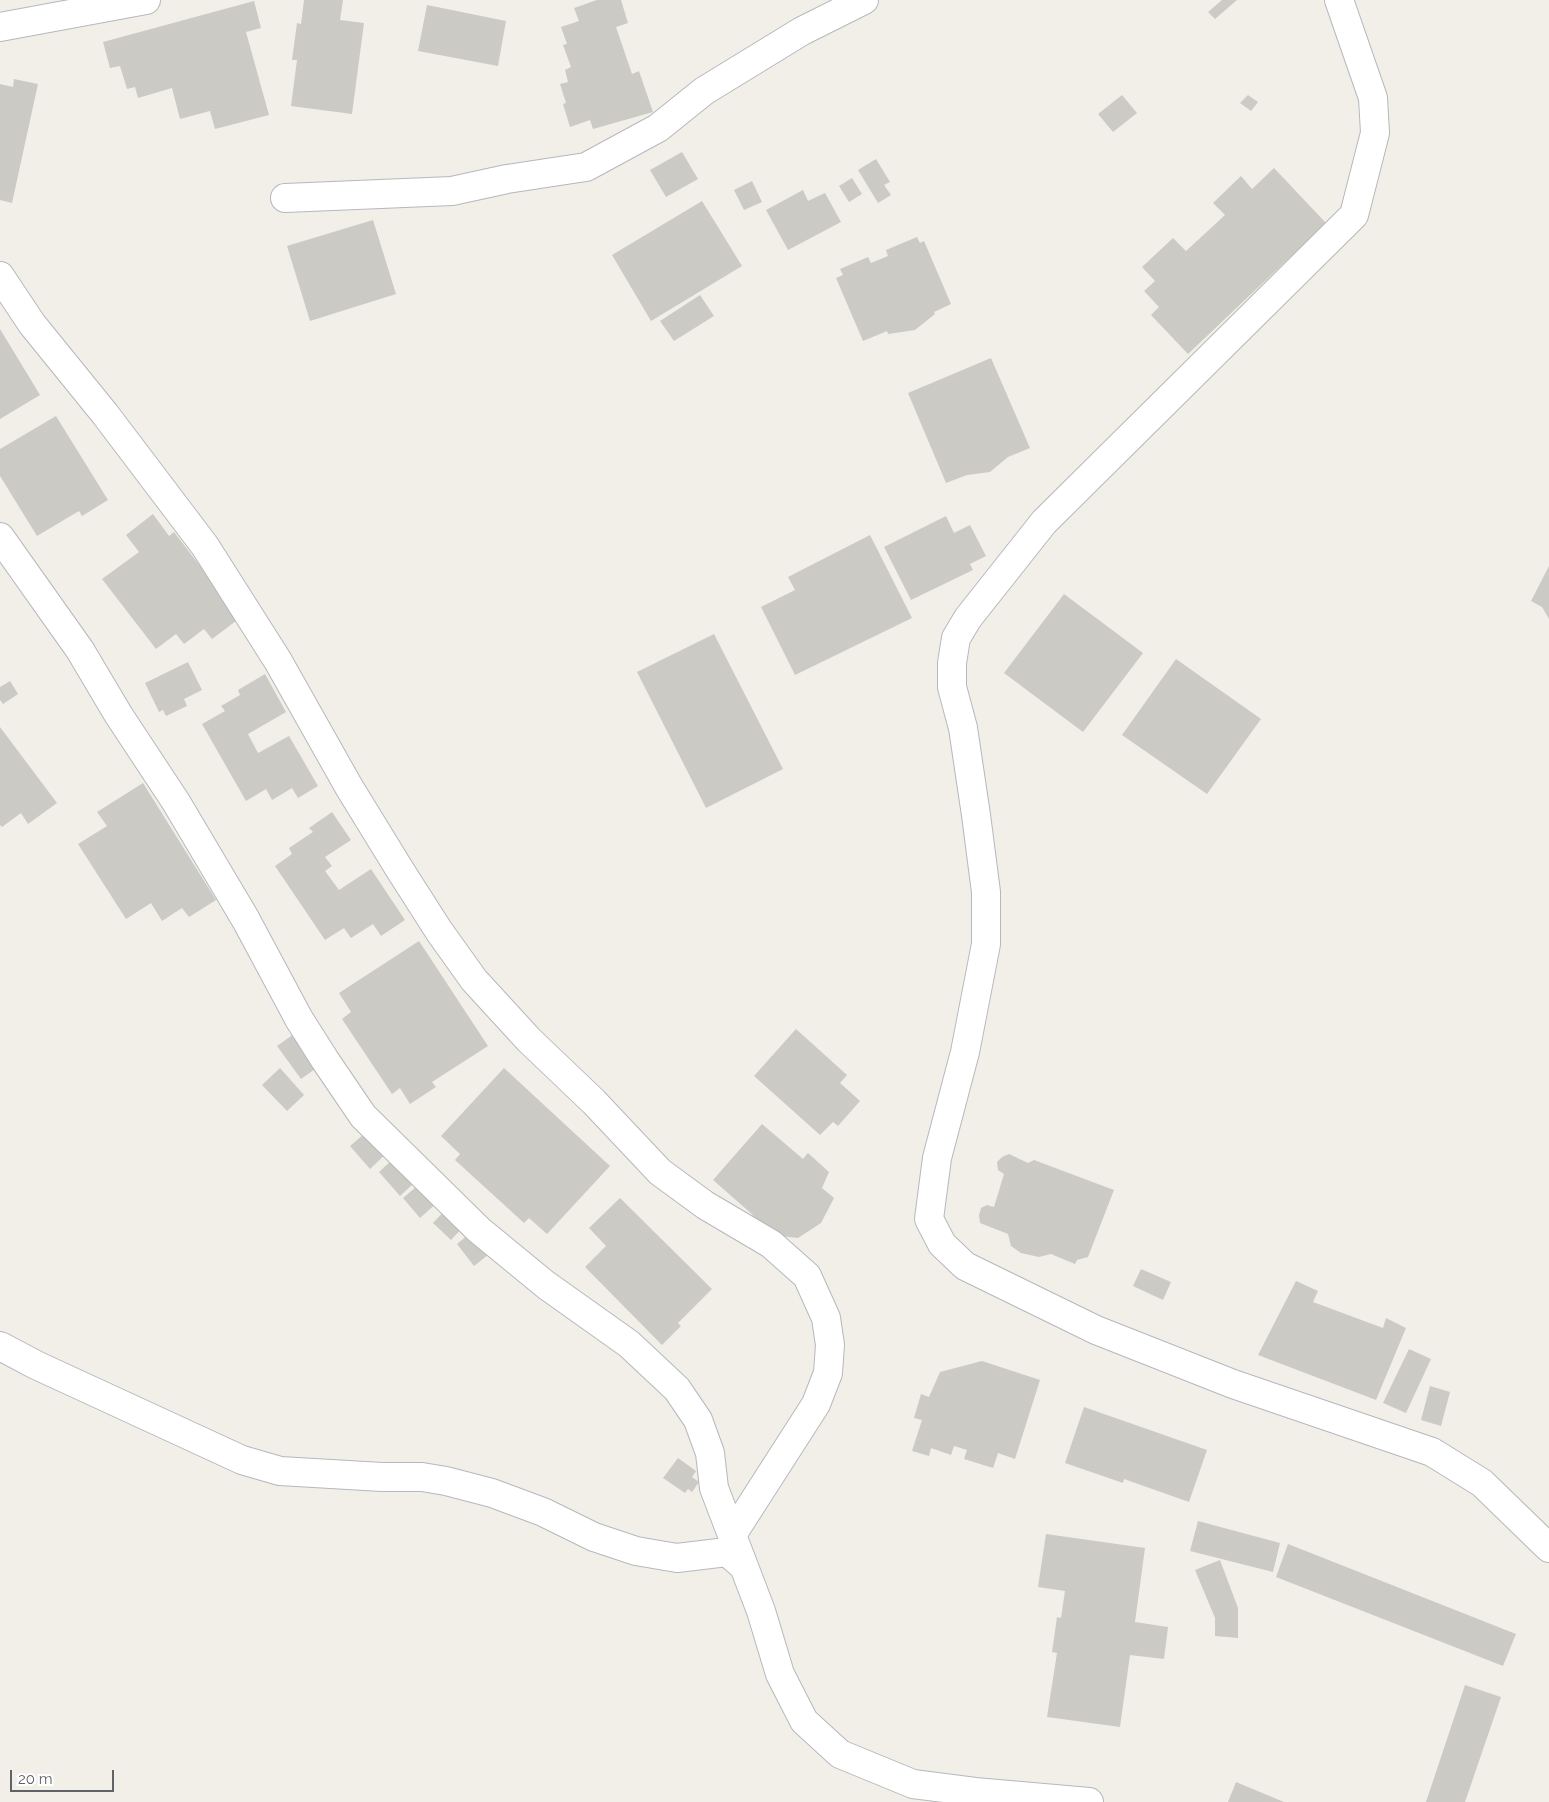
<!DOCTYPE html>
<style>
body{margin:0}
#map{position:relative;width:1549px;height:1802px;overflow:hidden;background:#f1efe8;font-family:Raleway,sans-serif}
canvas{display:block}
.scale{position:absolute;left:10px;top:1770px;width:104px;height:22px;box-sizing:border-box;border:2px solid #5f6368;border-top:0;padding-left:6px;font-size:15px;line-height:18px;white-space:nowrap;color:#5f6368;-webkit-text-stroke:4px #fff;paint-order:stroke}
</style>
<div id="map">
<canvas width="1549" height="1802"></canvas>
<div class="scale">20 m</div>
</div>
<script>
const c = document.querySelector('canvas').getContext('2d');
c.lineJoin = 'round';
function paint(path, color) {
  c.fillStyle = color;
  c.fill(path, 'evenodd');
}
function trace(path, color, width, dash) {
  c.strokeStyle = color;
  c.lineWidth = width;
  c.lineCap = dash ? 'butt' : 'round';
  c.setLineDash(dash || []);
  c.stroke(path);
}
paint(new Path2D(`
 M 304,0 L 343,0 L 340,20 L 364,23 L 352,114 L 291,106 L 297,60 L 292,60 L 297,23 L 301,24 Z
 M 597,0 L 621,0 L 628,23 L 616,27 L 632,74 L 639,71 L 653,112 L 593,129 L 590,120 L 570,127 L 563,104 L 566,103 L 560,84 L 568,82 L 565,70 L 571,67 L 563,45 L 567,44 L 561,27 L 579,21 L 574,8 Z
 M 1222,0 L 1237,0 L 1215,19 L 1208,12 Z
 M 254,1 L 261,28 L 246,32 L 269,115 L 215,129 L 210,111 L 180,119 L 172,88 L 138,98 L 135,87 L 127,89 L 120,66 L 110,68 L 103,42 Z
 M 427,5 L 506,21 L 498,66 L 418,51 Z
 M 14,79 L 38,84 L 12,203 L 0,200 L 0,84 L 13,87 Z
 M 1122,95 L 1137,113 L 1113,132 L 1098,114 Z
 M 1248,95 L 1258,102 L 1251,111 L 1240,103 Z
 M 682,152 L 698,179 L 666,197 L 650,170 Z
 M 876,159 L 890,182 L 884,185 L 891,195 L 878,203 L 858,170 Z
 M 1274,168 L 1326,223 L 1188,354 L 1151,315 L 1159,307 L 1144,291 L 1155,281 L 1142,267 L 1173,238 L 1186,251 L 1225,215 L 1213,203 L 1241,176 L 1252,189 Z
 M 852,178 L 862,194 L 849,202 L 839,186 Z
 M 752,181 L 762,202 L 744,210 L 734,190 Z
 M 803,190 L 808,201 L 825,193 L 841,222 L 788,250 L 766,210 Z
 M 702,201 L 742,266 L 651,321 L 612,255 Z
 M 373,220 L 396,294 L 310,321 L 287,246 Z
 M 917,237 L 920,243 L 924,241 L 951,304 L 934,312 L 935,314 L 915,330 L 888,334 L 887,331 L 863,341 L 836,278 L 843,275 L 840,269 L 868,257 L 871,263 L 888,256 L 886,250 Z
 M 700,295 L 714,316 L 674,341 L 660,321 Z
 M 0,329 L 40,395 L 0,419 Z
 M 991,358 L 1030,448 L 1008,457 L 990,472 L 967,475 L 946,483 L 908,393 Z
 M 56,416 L 108,500 L 82,516 L 79,511 L 37,536 L 0,476 L 0,449 Z
 M 153,514 L 169,536 L 174,532 L 240,618 L 212,639 L 204,629 L 184,644 L 176,634 L 156,649 L 102,579 L 139,552 L 126,535 Z
 M 946,516 L 954,533 L 970,525 L 986,556 L 970,564 L 973,570 L 911,600 L 884,547 Z
 M 870,535 L 912,618 L 795,675 L 761,607 L 795,590 L 788,577 Z
 M 1549,566 L 1549,619 L 1542,607 L 1531,601 Z
 M 1064,594 L 1143,653 L 1083,732 L 1004,673 Z
 M 714,634 L 783,769 L 706,808 L 637,672 Z
 M 1176,659 L 1261,719 L 1207,794 L 1122,735 Z
 M 188,662 L 202,690 L 184,699 L 187,706 L 166,716 L 163,710 L 159,712 L 145,683 Z
 M 265,674 L 286,712 L 248,734 L 258,753 L 289,736 L 318,786 L 298,798 L 292,788 L 272,800 L 266,789 L 246,801 L 202,724 L 225,711 L 221,706 L 240,695 L 238,690 Z
 M 10,681 L 18,694 L 3,704 L 0,700 L 0,687 Z
 M 0,727 L 57,803 L 28,824 L 21,813 L 2,827 L 0,825 Z
 M 143,783 L 216,900 L 189,917 L 182,908 L 162,921 L 151,903 L 126,919 L 78,844 L 107,826 L 97,812 Z
 M 332,812 L 351,840 L 325,857 L 332,866 L 325,871 L 339,890 L 371,869 L 405,920 L 381,936 L 373,924 L 351,938 L 344,928 L 325,940 L 275,866 L 292,854 L 289,848 L 313,832 L 309,828 Z
 M 419,941 L 488,1046 L 432,1082 L 436,1087 L 410,1104 L 400,1088 L 392,1094 L 342,1019 L 351,1012 L 339,993 Z
 M 301,1029 L 325,1062 L 301,1079 L 277,1046 Z
 M 796,1029 L 847,1075 L 840,1083 L 860,1101 L 838,1126 L 833,1122 L 820,1135 L 754,1076 Z
 M 280,1068 L 304,1095 L 287,1111 L 262,1085 Z
 M 504,1068 L 610,1166 L 547,1234 L 529,1218 L 524,1223 L 455,1160 L 460,1154 L 441,1136 Z
 M 762,1124 L 803,1159 L 808,1153 L 829,1172 L 822,1188 L 834,1198 L 821,1223 L 798,1238 L 770,1235 L 750,1219 L 753,1215 L 713,1180 Z
 M 370,1129 L 389,1151 L 370,1169 L 350,1146 Z
 M 1009,1154 L 1028,1163 L 1034,1160 L 1114,1190 L 1088,1257 L 1077,1260 L 1075,1264 L 1051,1254 L 1039,1257 L 1021,1253 L 1011,1246 L 1008,1234 L 980,1223 L 979,1215 L 981,1208 L 987,1205 L 994,1207 L 1004,1174 L 998,1170 L 997,1162 L 1002,1157 Z
 M 394,1158 L 415,1182 L 400,1196 L 379,1172 Z
 M 422,1182 L 439,1201 L 420,1218 L 403,1198 Z
 M 620,1198 L 712,1289 L 678,1323 L 681,1326 L 662,1345 L 585,1267 L 606,1246 L 589,1228 Z
 M 449,1206 L 467,1223 L 451,1240 L 433,1223 Z
 M 475,1229 L 493,1251 L 474,1266 L 457,1244 Z
 M 1141,1269 L 1171,1282 L 1163,1300 L 1133,1286 Z
 M 1296,1281 L 1318,1291 L 1313,1302 L 1383,1328 L 1386,1318 L 1406,1328 L 1376,1400 L 1258,1355 Z
 M 1409,1349 L 1431,1359 L 1406,1413 L 1383,1403 Z
 M 982,1361 L 1040,1380 L 1015,1459 L 998,1453 L 993,1468 L 964,1459 L 967,1450 L 954,1446 L 951,1455 L 931,1448 L 929,1456 L 912,1451 L 922,1420 L 914,1418 L 921,1394 L 929,1397 L 940,1372 Z
 M 1430,1386 L 1450,1392 L 1441,1426 L 1421,1420 Z
 M 1084,1407 L 1207,1450 L 1189,1502 L 1124,1479 L 1123,1483 L 1065,1463 Z
 M 678,1458 L 696,1471 L 692,1477 L 699,1482 L 692,1492 L 688,1489 L 685,1493 L 663,1478 Z
 M 1198,1521 L 1280,1543 L 1273,1572 L 1190,1551 Z
 M 1046,1534 L 1145,1548 L 1135,1622 L 1168,1627 L 1164,1659 L 1130,1655 L 1120,1727 L 1047,1717 L 1057,1653 L 1052,1652 L 1057,1617 L 1061,1618 L 1065,1591 L 1038,1587 Z
 M 1288,1544 L 1516,1634 L 1503,1666 L 1276,1577 Z
 M 1220,1560 L 1238,1608 L 1238,1638 L 1215,1636 L 1215,1618 L 1195,1570 Z
 M 1465,1685 L 1501,1697 L 1465,1802 L 1426,1802 Z
 M 1236,1782 L 1284,1802 L 1228,1802 Z`), '#cccac5');
const street = new Path2D(`
 M 1339,0 L 1373,98 L 1375,133 L 1354,215 L 1044,522 L 968,618 L 956,638 L 952,663 L 952,687 L 963,728 L 976,815 L 986,892 L 986,944 L 965,1052 L 937,1158 L 929,1219 L 942,1244 L 965,1266 L 1096,1330 L 1233,1384 L 1432,1452 L 1482,1483 L 1549,1548
 M 0,27 L 146,0
 M 285,198 L 452,191 L 507,179 L 586,167 L 658,128 L 704,91 L 802,31 L 864,0
 M 0,276 L 32,324 L 105,414 L 205,546 L 278,661 L 349,787 L 400,870 L 439,931 L 474,980 L 529,1040 L 594,1102 L 660,1172 L 705,1205 L 771,1244 L 807,1276 L 826,1318 L 830,1345 L 828,1373 L 816,1404 L 732,1535
 M 0,537 L 80,650 L 118,714 L 176,802 L 246,920 L 299,1019 L 325,1060 L 363,1116 L 479,1230 L 546,1285 L 629,1344 L 677,1389 L 698,1420 L 710,1453 L 714,1488 L 761,1611 L 780,1674 L 804,1721 L 840,1754 L 913,1784 L 975,1792 L 1089,1802
 M 0,1346 L 36,1365 L 242,1460 L 280,1471 L 382,1477 L 422,1477 L 446,1481 L 492,1493 L 543,1512 L 594,1537 L 636,1551 L 677,1558 L 727,1552 L 742,1565`);
trace(street, '#b5b8bc', 30);
trace(street, '#fff', 28);
</script>
